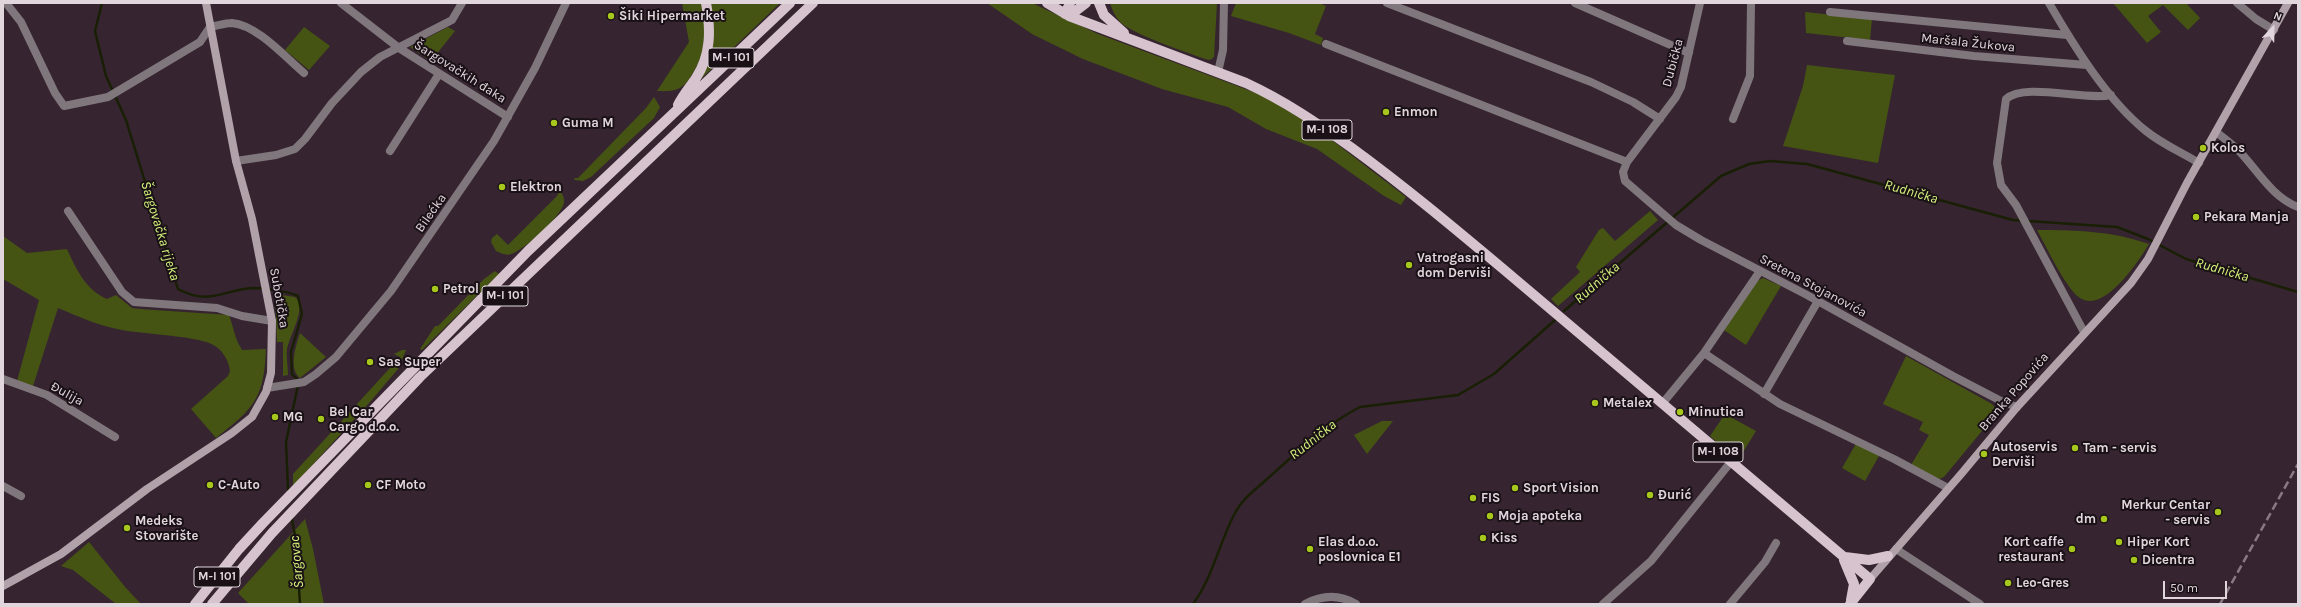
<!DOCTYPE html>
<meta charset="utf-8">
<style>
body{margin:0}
#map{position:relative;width:2301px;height:607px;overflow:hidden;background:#362530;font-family:Karla,sans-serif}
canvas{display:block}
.frame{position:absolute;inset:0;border:4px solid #e2d6dd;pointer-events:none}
.north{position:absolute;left:2253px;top:8px;width:40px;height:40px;-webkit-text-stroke:3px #191116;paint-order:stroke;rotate:22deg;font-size:11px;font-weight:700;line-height:16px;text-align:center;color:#e2d6dd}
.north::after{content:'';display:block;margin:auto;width:14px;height:18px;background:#e2d6dd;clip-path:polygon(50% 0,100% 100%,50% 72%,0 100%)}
.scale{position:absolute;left:2163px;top:581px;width:64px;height:18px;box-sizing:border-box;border:2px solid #e2d6dd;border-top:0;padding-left:5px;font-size:12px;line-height:14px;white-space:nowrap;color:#e2d6dd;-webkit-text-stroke:3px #191116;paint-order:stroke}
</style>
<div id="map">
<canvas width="2301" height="607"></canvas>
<div class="frame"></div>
<div class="north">N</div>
<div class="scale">50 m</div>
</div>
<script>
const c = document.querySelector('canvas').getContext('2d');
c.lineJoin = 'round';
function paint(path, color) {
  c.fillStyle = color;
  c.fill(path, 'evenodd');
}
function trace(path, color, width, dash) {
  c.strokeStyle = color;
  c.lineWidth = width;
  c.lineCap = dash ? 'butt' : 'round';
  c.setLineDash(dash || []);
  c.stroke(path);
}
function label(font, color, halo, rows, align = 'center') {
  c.font = font + ' Karla,sans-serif';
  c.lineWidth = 4;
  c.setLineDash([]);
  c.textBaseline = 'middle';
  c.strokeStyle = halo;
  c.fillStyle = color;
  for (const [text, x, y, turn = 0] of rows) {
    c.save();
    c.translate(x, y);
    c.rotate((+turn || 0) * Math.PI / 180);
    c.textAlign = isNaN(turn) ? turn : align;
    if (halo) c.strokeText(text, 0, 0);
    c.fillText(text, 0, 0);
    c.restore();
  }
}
paint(new Path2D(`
 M 682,3 L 702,3 C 707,32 709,45 694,71 C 684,89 678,92 657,91 L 689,42 Z
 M 710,3 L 780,3 L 701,79 Z
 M 987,3 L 1032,3 L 1098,34 L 1264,96 L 1316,128 L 1406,197 L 1401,205 L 1384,196 L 1317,149 L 1266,129 L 1228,107 L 1162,89 L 1083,59 L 1032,34 Z
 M 1110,3 L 1217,3 L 1214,57 L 1210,60 L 1205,59 C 1186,52 1132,34 1120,22 C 1115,16 1112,10 1110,3 Z
 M 1236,3 L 1319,3 L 1326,6 L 1315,34 L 1323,38 L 1321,45 L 1289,33 L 1231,16 Z
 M 2113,3 L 2186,3 L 2200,18 L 2188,30 L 2163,5 L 2148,16 L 2161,32 L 2147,43 Z
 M 1805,12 L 1872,19 L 1870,40 L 1806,33 Z
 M 304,27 L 330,46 L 309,70 L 285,50 Z
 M 448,27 L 455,31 L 431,61 L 410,47 Z
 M 1807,65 L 1895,75 L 1878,163 L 1783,146 L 1803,86 Z
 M 654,97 L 660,107 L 654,118 L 591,177 L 583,181 L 575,180 L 574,178 L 578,178 L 646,108 Z
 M 556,187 C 561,191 565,197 564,203 C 561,217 524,250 511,254 C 506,256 501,253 496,251 L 491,242 L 492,238 L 497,234 L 508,245 L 557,196 L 559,192 Z
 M 1650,211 L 1658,220 L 1558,306 L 1551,299 L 1580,272 L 1576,267 L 1599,230 L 1603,228 L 1615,241 Z
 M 2037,230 C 2076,230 2112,231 2149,244 C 2139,261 2104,314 2080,298 C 2066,289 2046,246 2037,230 Z
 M 3,236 L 27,253 L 67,249 C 76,269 86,290 107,299 L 116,295 L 132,308 L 140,309 L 229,315 C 234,328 234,337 242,350 L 266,349 C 264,399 254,408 216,438 L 191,409 L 228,376 L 230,371 C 229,361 223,351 215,346 C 202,336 142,334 122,330 C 100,326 79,317 58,308 L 33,386 L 17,381 L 39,300 L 3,279 Z
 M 495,271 L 499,274 L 422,350 L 420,349 L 435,326 L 438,326 L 484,279 Z
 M 1763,278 L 1781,286 L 1746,345 L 1724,330 L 1757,281 Z
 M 275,294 L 295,297 C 308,306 289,337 287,349 C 286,357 288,366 288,375 L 283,376 L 283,342 L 277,342 Z
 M 300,333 L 326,357 L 300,378 C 288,368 296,346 300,333 Z
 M 402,350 L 406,350 L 398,369 L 370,402 L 293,486 L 293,474 L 400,357 L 394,354 Z
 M 1906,356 L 1992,404 L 1996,409 L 1996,414 L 1944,477 L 1939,479 L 1911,465 L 1929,435 L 1919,430 L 1923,422 L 1883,404 Z
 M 1725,414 L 1756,431 L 1737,462 L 1710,436 Z
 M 1382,421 L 1393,421 L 1367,454 L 1354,435 Z
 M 1857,442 L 1880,454 L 1865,481 L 1842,468 Z
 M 305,519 L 313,549 L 324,604 L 249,604 L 238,593 Z
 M 89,542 L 126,588 L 141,604 L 116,604 L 73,570 L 61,566 Z`), '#455313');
trace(new Path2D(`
 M 102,3 L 95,31 L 106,76 L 126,120 L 178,289 C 209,306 222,290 253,288 C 265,288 287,291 298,296 L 302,314 L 291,352 L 292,374 L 298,380
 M 1564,311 L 1721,176 L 1749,164 L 1770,161 L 1807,164 L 2013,220 L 2117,227 L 2148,239 L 2186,259 L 2298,292
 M 288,489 L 286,442 L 298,385
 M 292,520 L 296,541 L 300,604
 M 1193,604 C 1213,577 1219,543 1235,513 C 1242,499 1255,490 1266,480 C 1295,454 1325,425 1360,407 L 1458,395 L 1494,374 L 1555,320`), '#191f04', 2.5);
trace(new Path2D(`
 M 6,3 L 21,22 L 55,93 L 64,106 L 108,97 L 200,42 L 210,27 C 217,26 225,23 232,23 C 257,25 285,57 304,73
 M 341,3 L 399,48 L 508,117
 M 1387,3 L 1591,82 L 1633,102 L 1660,119
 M 1575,3 L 1689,53
 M 1700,3 L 1681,87 L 1676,97 L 1627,162 L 1623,172 L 1625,181 L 1676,225 L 1701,240 L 1807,295 L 1953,376 L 2001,401 L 2017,407
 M 2049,3 C 2074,46 2107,100 2146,131 C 2162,144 2181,152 2199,163
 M 2237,3 L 2256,19 L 2274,30
 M 1830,12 L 2067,35
 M 1847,41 L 1974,56 L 2087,65
 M 1326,44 L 1627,162
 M 1218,72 L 1223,50 L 1224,3
 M 1733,119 L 1750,76 L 1751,3
 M 2216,132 C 2224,138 2233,145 2240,152 C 2258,171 2272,197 2298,207
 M 390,151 L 439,74
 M 236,161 L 276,155 L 295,149 L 305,139 L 332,103 L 361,72 L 380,57 L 452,20 L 462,3
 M 68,211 L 122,292 L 134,302 L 217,308 L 242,316 L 272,321
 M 2084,332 L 2016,205 L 2001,185 L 1997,163 L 2006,99 C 2025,82 2085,101 2111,95
 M 1704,353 L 1780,404 L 1894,459 L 1948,488
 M 3,379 L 47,395 L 115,437
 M 267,388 L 304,382 L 316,374 L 336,357 L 391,291 L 494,141 L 535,68 L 566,3
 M 1764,394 L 1818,301
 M 1662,404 L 1704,353 L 1760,271
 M 3,486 L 21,496
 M 1896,549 L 1980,604
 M 1305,604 C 1322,595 1339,594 1356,604
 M 1603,604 L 1651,561 L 1730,463
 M 1730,604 L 1765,562 L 1776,543`), '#80777c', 8);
trace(new Path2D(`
 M 1870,579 L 1962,473 L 2017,407 L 2131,283 L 2148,259 L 2187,183 L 2288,3
 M 3,586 L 61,554 L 147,489 L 232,433 L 252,417 L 266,392 L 271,373 L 272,321 L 252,219 L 236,161 L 206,3`), '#b1a2aa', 8);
trace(new Path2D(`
 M 1047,3 L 1069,16 L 1246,83 C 1285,101 1317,123 1352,148 C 1404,186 1453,227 1502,268 C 1625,371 1747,476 1870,579 L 1850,604
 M 1099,3 L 1104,15 L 1124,33
 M 1065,14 L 1070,3
 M 1069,16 L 1086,3
 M 678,105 C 683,95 690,87 696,78 C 711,55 711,30 706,3
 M 1845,557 L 1869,560 L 1888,556
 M 1844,560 L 1854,584 L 1851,600
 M 195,604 L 239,549 L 263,523 L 528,251 L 790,3
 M 212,604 L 272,533 L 420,377 L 813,3`), '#d6c3ce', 10);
trace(new Path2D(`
 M 2220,604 L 2298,464`), '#887982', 2.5, [8, 4]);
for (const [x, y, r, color] of [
 [611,16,4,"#a8c71c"],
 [1386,112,4,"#a8c71c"],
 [554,123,4,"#a8c71c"],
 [2203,148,4,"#a8c71c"],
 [502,187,4,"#a8c71c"],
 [2196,217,4,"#a8c71c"],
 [1409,265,4,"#a8c71c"],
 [435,289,4,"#a8c71c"],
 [370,362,4,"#a8c71c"],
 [1595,403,4,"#a8c71c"],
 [1680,412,4,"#a8c71c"],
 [275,417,4,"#a8c71c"],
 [321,419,4,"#a8c71c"],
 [2075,448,4,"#a8c71c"],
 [1984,454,4,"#a8c71c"],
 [210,485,4,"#a8c71c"],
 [368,485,4,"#a8c71c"],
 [1515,488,4,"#a8c71c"],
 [1650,495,4,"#a8c71c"],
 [1473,498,4,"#a8c71c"],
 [2218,512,4,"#a8c71c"],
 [1490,516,4,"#a8c71c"],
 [2104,519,4,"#a8c71c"],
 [127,528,4,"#a8c71c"],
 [1483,538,4,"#a8c71c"],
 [2119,542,4,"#a8c71c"],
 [1310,549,4,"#a8c71c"],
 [2072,549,4,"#a8c71c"],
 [2134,560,4,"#a8c71c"],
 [2008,583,4,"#a8c71c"]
]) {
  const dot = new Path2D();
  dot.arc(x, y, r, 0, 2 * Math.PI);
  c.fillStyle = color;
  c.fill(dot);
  trace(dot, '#191116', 1.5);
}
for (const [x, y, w] of [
 [731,58,46],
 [1327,130,50],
 [505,296,46],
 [1718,452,50],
 [217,577,46]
]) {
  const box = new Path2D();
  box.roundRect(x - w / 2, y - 10, w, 20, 3);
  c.fillStyle = '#191116';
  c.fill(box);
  trace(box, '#e2d6dd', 1);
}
label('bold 12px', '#e2d6dd', null, [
 ["M-I 101",731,58],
 ["M-I 108",1327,130],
 ["M-I 101",505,296],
 ["M-I 108",1718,452],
 ["M-I 101",217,577]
]);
label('bold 13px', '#e2d6dd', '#191116', [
 ["Šiki Hipermarket",619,16],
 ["Enmon",1394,112],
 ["Guma M",562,123],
 ["Kolos",2211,148],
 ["Elektron",510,187],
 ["Pekara Manja",2204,217],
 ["Vatrogasni",1417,258],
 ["dom Derviši",1417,273],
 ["Petrol",443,289],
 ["Sas Super",378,362],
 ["Metalex",1603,403],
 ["Bel Car",329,412],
 ["Cargo d.o.o.",329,427],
 ["Minutica",1688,412],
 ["MG",283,417],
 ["Autoservis",1992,447],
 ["Derviši",1992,462],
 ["Tam - servis",2083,448],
 ["C-Auto",218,485],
 ["CF Moto",376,485],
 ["Sport Vision",1523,488],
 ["Đurić",1658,495],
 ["FIS",1481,498],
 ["Merkur Centar",2210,505,"right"],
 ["- servis",2210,520,"right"],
 ["Moja apoteka",1498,516],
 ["dm",2096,519,"right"],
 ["Medeks",135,521],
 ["Stovarište",135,536],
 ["Kiss",1491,538],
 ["Elas d.o.o.",1318,542],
 ["poslovnica E1",1318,557],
 ["Kort caffe",2064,542,"right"],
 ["restaurant",2064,557,"right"],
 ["Hiper Kort",2127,542],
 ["Dicentra",2142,560],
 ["Leo-Gres",2016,583]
], 'left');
label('13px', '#e2d6dd', '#191116', [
 ["Maršala Žukova",1968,43,6],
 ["Dubička",1673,63,-75],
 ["Šargovačkih đaka",460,72,32],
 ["Bilećka",431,213,-55],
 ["Sretena Stojanovića",1813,286,28],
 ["Subotička",279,298,80],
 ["Branka Popovića",2014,392,-49],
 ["Đulija",67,394,29]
]);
label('italic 14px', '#d5f27c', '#191116', [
 ["Rudnička",1911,192,16],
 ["Šargovačka rijeka",160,231,73],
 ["Rudnička",2222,270,16],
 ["Rudnička",1597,283,-41],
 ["Rudnička",1313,440,-38],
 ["Šargovac",297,562,-95]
]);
</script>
